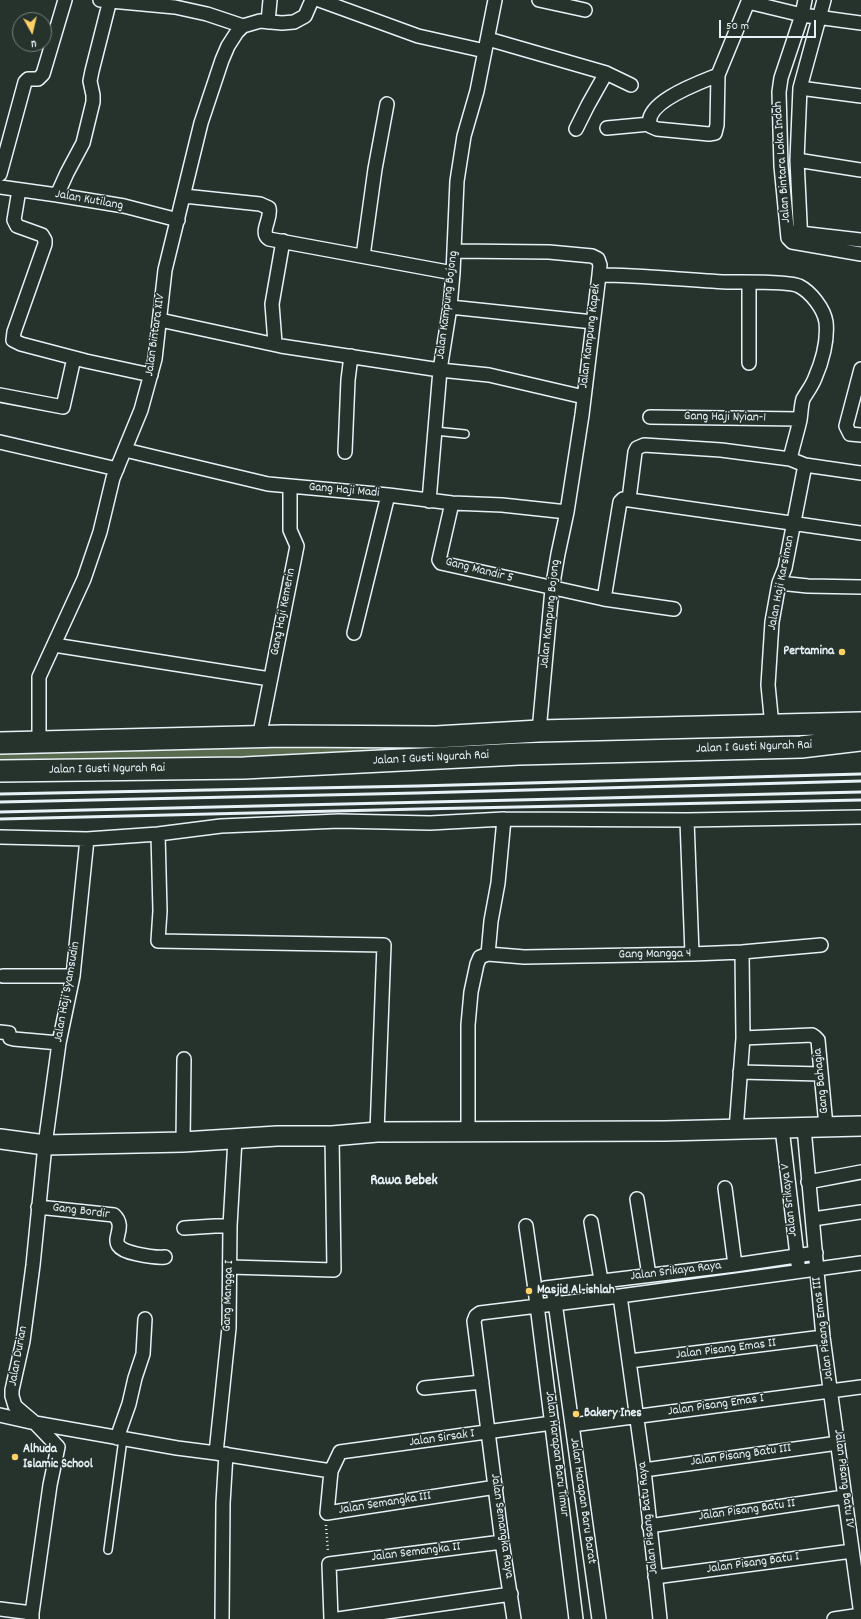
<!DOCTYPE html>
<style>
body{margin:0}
#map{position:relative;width:861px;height:1619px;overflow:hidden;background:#26332d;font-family:Dekko,sans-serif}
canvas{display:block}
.north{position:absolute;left:12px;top:12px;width:40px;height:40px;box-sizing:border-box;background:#26332d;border:1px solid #747f7e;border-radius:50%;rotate:172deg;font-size:11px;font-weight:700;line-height:16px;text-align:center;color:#e8f1f8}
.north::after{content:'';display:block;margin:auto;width:14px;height:18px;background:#ffd166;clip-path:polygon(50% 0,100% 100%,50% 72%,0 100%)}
.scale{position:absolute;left:719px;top:20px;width:97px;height:18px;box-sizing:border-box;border:2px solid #e8f1f8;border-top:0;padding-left:5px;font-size:12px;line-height:14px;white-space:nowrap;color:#e8f1f8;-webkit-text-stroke:3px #26332d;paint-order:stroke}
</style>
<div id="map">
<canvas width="861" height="1619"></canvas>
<div class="north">U</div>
<div class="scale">50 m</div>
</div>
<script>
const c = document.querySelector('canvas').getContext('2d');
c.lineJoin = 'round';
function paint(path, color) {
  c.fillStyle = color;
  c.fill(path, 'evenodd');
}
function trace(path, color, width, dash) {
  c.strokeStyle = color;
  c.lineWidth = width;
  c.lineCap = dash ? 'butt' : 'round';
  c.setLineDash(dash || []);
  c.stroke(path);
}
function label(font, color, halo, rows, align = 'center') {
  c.font = font + ' Dekko,sans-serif';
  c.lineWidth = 3;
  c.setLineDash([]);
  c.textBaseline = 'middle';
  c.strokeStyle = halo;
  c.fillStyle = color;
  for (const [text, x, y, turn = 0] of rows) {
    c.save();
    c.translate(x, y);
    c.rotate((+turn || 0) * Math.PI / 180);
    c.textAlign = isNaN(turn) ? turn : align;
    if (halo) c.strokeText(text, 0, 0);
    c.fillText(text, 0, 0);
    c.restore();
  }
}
paint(new Path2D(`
 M 861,723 L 861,740 L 0,771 L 0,743 Z`), '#596b4e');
const lane = new Path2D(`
 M 435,431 L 465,434
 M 108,1550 L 123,1439`);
const street = new Path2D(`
 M 100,0 L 175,7 L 207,14 L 243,26
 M 319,0 L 418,36 L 485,51
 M 539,0 L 585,10
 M 805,0 L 802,15 L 781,78 L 779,92 L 781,166 L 788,238 L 792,242 L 861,254
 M 268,22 L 270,0
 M 488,39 L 606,73 L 631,85
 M 718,75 C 701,82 643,102 650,126 L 657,129 L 709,134 L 715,133 L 717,125 L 718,75 L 748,2 L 802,15 L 861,23
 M 800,88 L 861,96
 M 607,128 L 650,124
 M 576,129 L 588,105 L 606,73
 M 797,160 L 861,170
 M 0,174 L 25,82 L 28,79 L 38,79 L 43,74 L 65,0
 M 0,187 L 57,195 L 124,206 L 178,220
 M 19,190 L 14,220 L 17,226 L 42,235 L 45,240 L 45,244 L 14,332 L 13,340 L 21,344 L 86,361 L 151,375
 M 57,195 L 67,173 L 83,143 L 93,102 L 93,95 L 90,81 L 92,71 L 110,0
 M 184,196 L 260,204 L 269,208 C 272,219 259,232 269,239 L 453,273
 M 791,232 L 861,240
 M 801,243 L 797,160 L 800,88 L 824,0
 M 455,251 L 549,252 L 592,256 L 598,259 L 600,265 L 599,275 L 582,415 L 567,512 L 558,554 L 552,589 L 539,731
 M 363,256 L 375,169 L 387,104
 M 599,275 C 642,275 684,280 727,282 C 740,282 790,281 799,286 C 811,292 824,309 826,322 C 828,340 822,362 815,378 C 812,386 807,392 803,399 C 801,406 801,414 800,420 C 797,433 793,446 790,459
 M 450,307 L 593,322
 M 160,320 L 281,346 L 440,370 L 489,375 L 584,397
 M 275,343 L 272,304 L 283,241
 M 749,363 L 749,283
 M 861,369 L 846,426 L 850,434 L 861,435
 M 0,395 L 63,407 L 74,358
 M 650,417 L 800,419
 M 0,442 L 117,469
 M 125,450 L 268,484 L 388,495 L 452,503 L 502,505 L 567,512
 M 345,452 L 348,380 L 351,356
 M 629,499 L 635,452 L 637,448 L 644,445 L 721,450 L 790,459 L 805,465 L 861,473
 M 429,501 L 440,370 L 450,307 L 453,273 L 457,181 L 464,136 L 477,91 L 495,0
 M 452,503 L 439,560 L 441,563 L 604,599 L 674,609
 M 779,583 L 808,586 L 861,587
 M 604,599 L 620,502 L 623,499 L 861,533
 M 354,633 L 388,495
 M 54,645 L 270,679
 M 772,726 L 768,685 L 772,622 L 779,583 L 785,568 L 805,465
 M 259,738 L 297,546 L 290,530 L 290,486
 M 39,743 L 39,677 L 84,579 L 100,532 L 113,478 L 141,410 L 155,359 L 165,270 L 201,123 L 222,60 L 228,46 L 237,32 L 243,26 L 260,21 L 282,23 L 294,22 L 305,16 L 312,0
 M 687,820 L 692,954
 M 158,834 L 160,911 L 158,941 L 384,945 L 377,1132
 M 0,837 L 87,839 L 158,834 L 221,826 L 339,821 L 430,823 L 504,819 L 687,820 L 861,817
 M 488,954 L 491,921 L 498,883 L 504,819
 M 3,976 L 73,976
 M 0,1032 L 9,1033 L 10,1038 L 14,1039 L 59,1043
 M 743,1038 L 812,1035 L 815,1037 L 818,1040 L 826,1126
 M 740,1072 L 821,1074
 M 782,1128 L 798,1264
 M 804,1128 L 823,1337 L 861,1615 L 834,1619
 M 736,1130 L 743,1038 L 742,952
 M 468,1132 L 468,1025 L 471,992 L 477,964 L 480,957 L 488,954 L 524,957 L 692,954 L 742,952 L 821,945
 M 183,1142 L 184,1059
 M 808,1182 L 861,1172
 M 725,1188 L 735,1265
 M 637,1199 L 649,1275
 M 38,1207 L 114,1215 C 131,1231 98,1246 137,1254 C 146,1256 155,1258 165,1257
 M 813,1219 L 861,1212
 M 591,1222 L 601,1280
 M 526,1226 L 535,1289 L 576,1619
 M 184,1228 L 215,1226 L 230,1226
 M 230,1267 L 334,1270 L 332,1136
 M 545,1288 L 735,1265 L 816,1253
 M 553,1288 L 599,1619
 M 620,1296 L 644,1470 L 660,1619
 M 630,1361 L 823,1337
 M 424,1388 L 482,1382
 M 0,1415 L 35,1423 L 177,1448 L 216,1453 L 331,1471
 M 572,1425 L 861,1387
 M 117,1438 L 129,1404 L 135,1378 L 143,1354 L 145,1319
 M 216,1453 L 229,1328 L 230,1226 L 235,1139
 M 644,1470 L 838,1443
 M 496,1487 L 327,1513 L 331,1471 L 340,1452 L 552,1423
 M 649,1526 L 844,1497
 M 655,1577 L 852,1551
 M 0,1609 L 32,1613
 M 32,1619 L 32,1613 L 50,1485 L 58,1447 L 35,1423 L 15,1406 L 12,1396 L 12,1390 L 23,1341 L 33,1265 L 45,1145 L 59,1043 L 73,976 L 87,839
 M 222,1619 L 223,1503 L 226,1454
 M 331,1619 L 329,1564 L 502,1542
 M 338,1619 L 511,1594
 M 514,1619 L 502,1542 L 474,1321 L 476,1316 L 480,1313 L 620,1296 L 861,1263`);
const secondary = new Path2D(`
 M 0,1139 L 45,1145 L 183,1142 L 277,1136 L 332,1136 L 377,1132 L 665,1131 L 861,1126`);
const primary = new Path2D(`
 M 0,743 L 283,736 L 436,737 L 539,731 L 861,723
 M 0,771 L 244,768 L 519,754 L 801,747 L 861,740`);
trace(lane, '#e8f1f8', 10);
trace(street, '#e8f1f8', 16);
trace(secondary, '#e8f1f8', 22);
trace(primary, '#e8f1f8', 24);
trace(new Path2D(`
 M 326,1525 L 328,1552`), '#e8f1f8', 2.5, [1, 3]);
trace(lane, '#26332d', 7);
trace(street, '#26332d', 13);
trace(secondary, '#26332d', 19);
trace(primary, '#26332d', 21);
trace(new Path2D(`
 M 0,794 L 417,786 L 861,774
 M 0,802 L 417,793 L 861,781
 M 0,812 L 861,792
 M 0,819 L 419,809 L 861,800`), '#e8f1f8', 3);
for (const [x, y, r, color] of [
 [842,652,4,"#ffd166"],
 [529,1291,4,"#ffd166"],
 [576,1414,4,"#ffd166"],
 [15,1457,4,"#ffd166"]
]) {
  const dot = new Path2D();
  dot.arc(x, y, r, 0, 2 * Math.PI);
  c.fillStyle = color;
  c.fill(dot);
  trace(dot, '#26332d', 1.5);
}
label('13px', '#e8f1f8', '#26332d', [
 ["Jalan Bintara Loka Indah",783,162,-94],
 ["Jalan Kutilang",89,201,10],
 ["Jalan Kampung Bojong",448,305,-83],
 ["Jalan Bintara XIV",156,335,-82],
 ["Jalan Kampung Kapek",591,336,-83],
 ["Gang Haji Nyian-1",725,418,1],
 ["Gang Haji Madi",344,491,5],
 ["Gang Mandir 5",479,571,14],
 ["Jalan Haji Karsiman",782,583,-79],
 ["Gang Haji Kemerin",284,612,-79],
 ["Jalan Kampung Bojong",551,614,-84],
 ["Jalan I Gusti Ngurah Rai",754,748,-2],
 ["Jalan I Gusti Ngurah Rai",431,759,-3],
 ["Jalan I Gusti Ngurah Rai",107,770,-1],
 ["Gang Mangga 4",655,955,-1],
 ["Jalan Haji Syamsudin",68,992,-80],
 ["Gang Bahagia",822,1081,-96],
 ["Jalan Srikaya V",790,1200,-96],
 ["Gang Bordir",81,1212,7],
 ["Jalan Srikaya Raya",676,1272,-7],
 ["Gang Mangga I",229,1296,-88],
 ["Jalan Pisang Emas III",824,1329,-97],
 ["Jalan Pisang Emas II",726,1350,-7],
 ["Jalan Durian",19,1356,-80],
 ["Jalan Pisang Emas I",716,1406,-8],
 ["Jalan Sirsak I",442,1439,-8],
 ["Jalan Harapan Baru Timur",556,1454,83],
 ["Jalan Pisang Batu III",741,1456,-8],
 ["Jalan Pisang Batu IV",843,1479,83],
 ["Jalan Harapan Baru Barat",582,1501,82],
 ["Jalan Semangka III",385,1504,-9],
 ["Jalan Pisang Batu II",747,1511,-8],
 ["Jalan Pisang Batu Raya",649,1518,-96],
 ["Jalan Semangka Raya",501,1526,82],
 ["Jalan Semangka II",416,1553,-7],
 ["Jalan Pisang Batu I",753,1564,-8]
]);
label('bold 13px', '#e8f1f8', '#26332d', [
 ["Pertamina",834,652,"right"],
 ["Masjid Al-ishlah",537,1291],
 ["Bakery Ines",584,1414],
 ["Alhuda",23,1450],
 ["Islamic School",23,1465]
], 'left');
label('bold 15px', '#e8f1f8', '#26332d', [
 ["Rawa Bebek",404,1182]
]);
</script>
